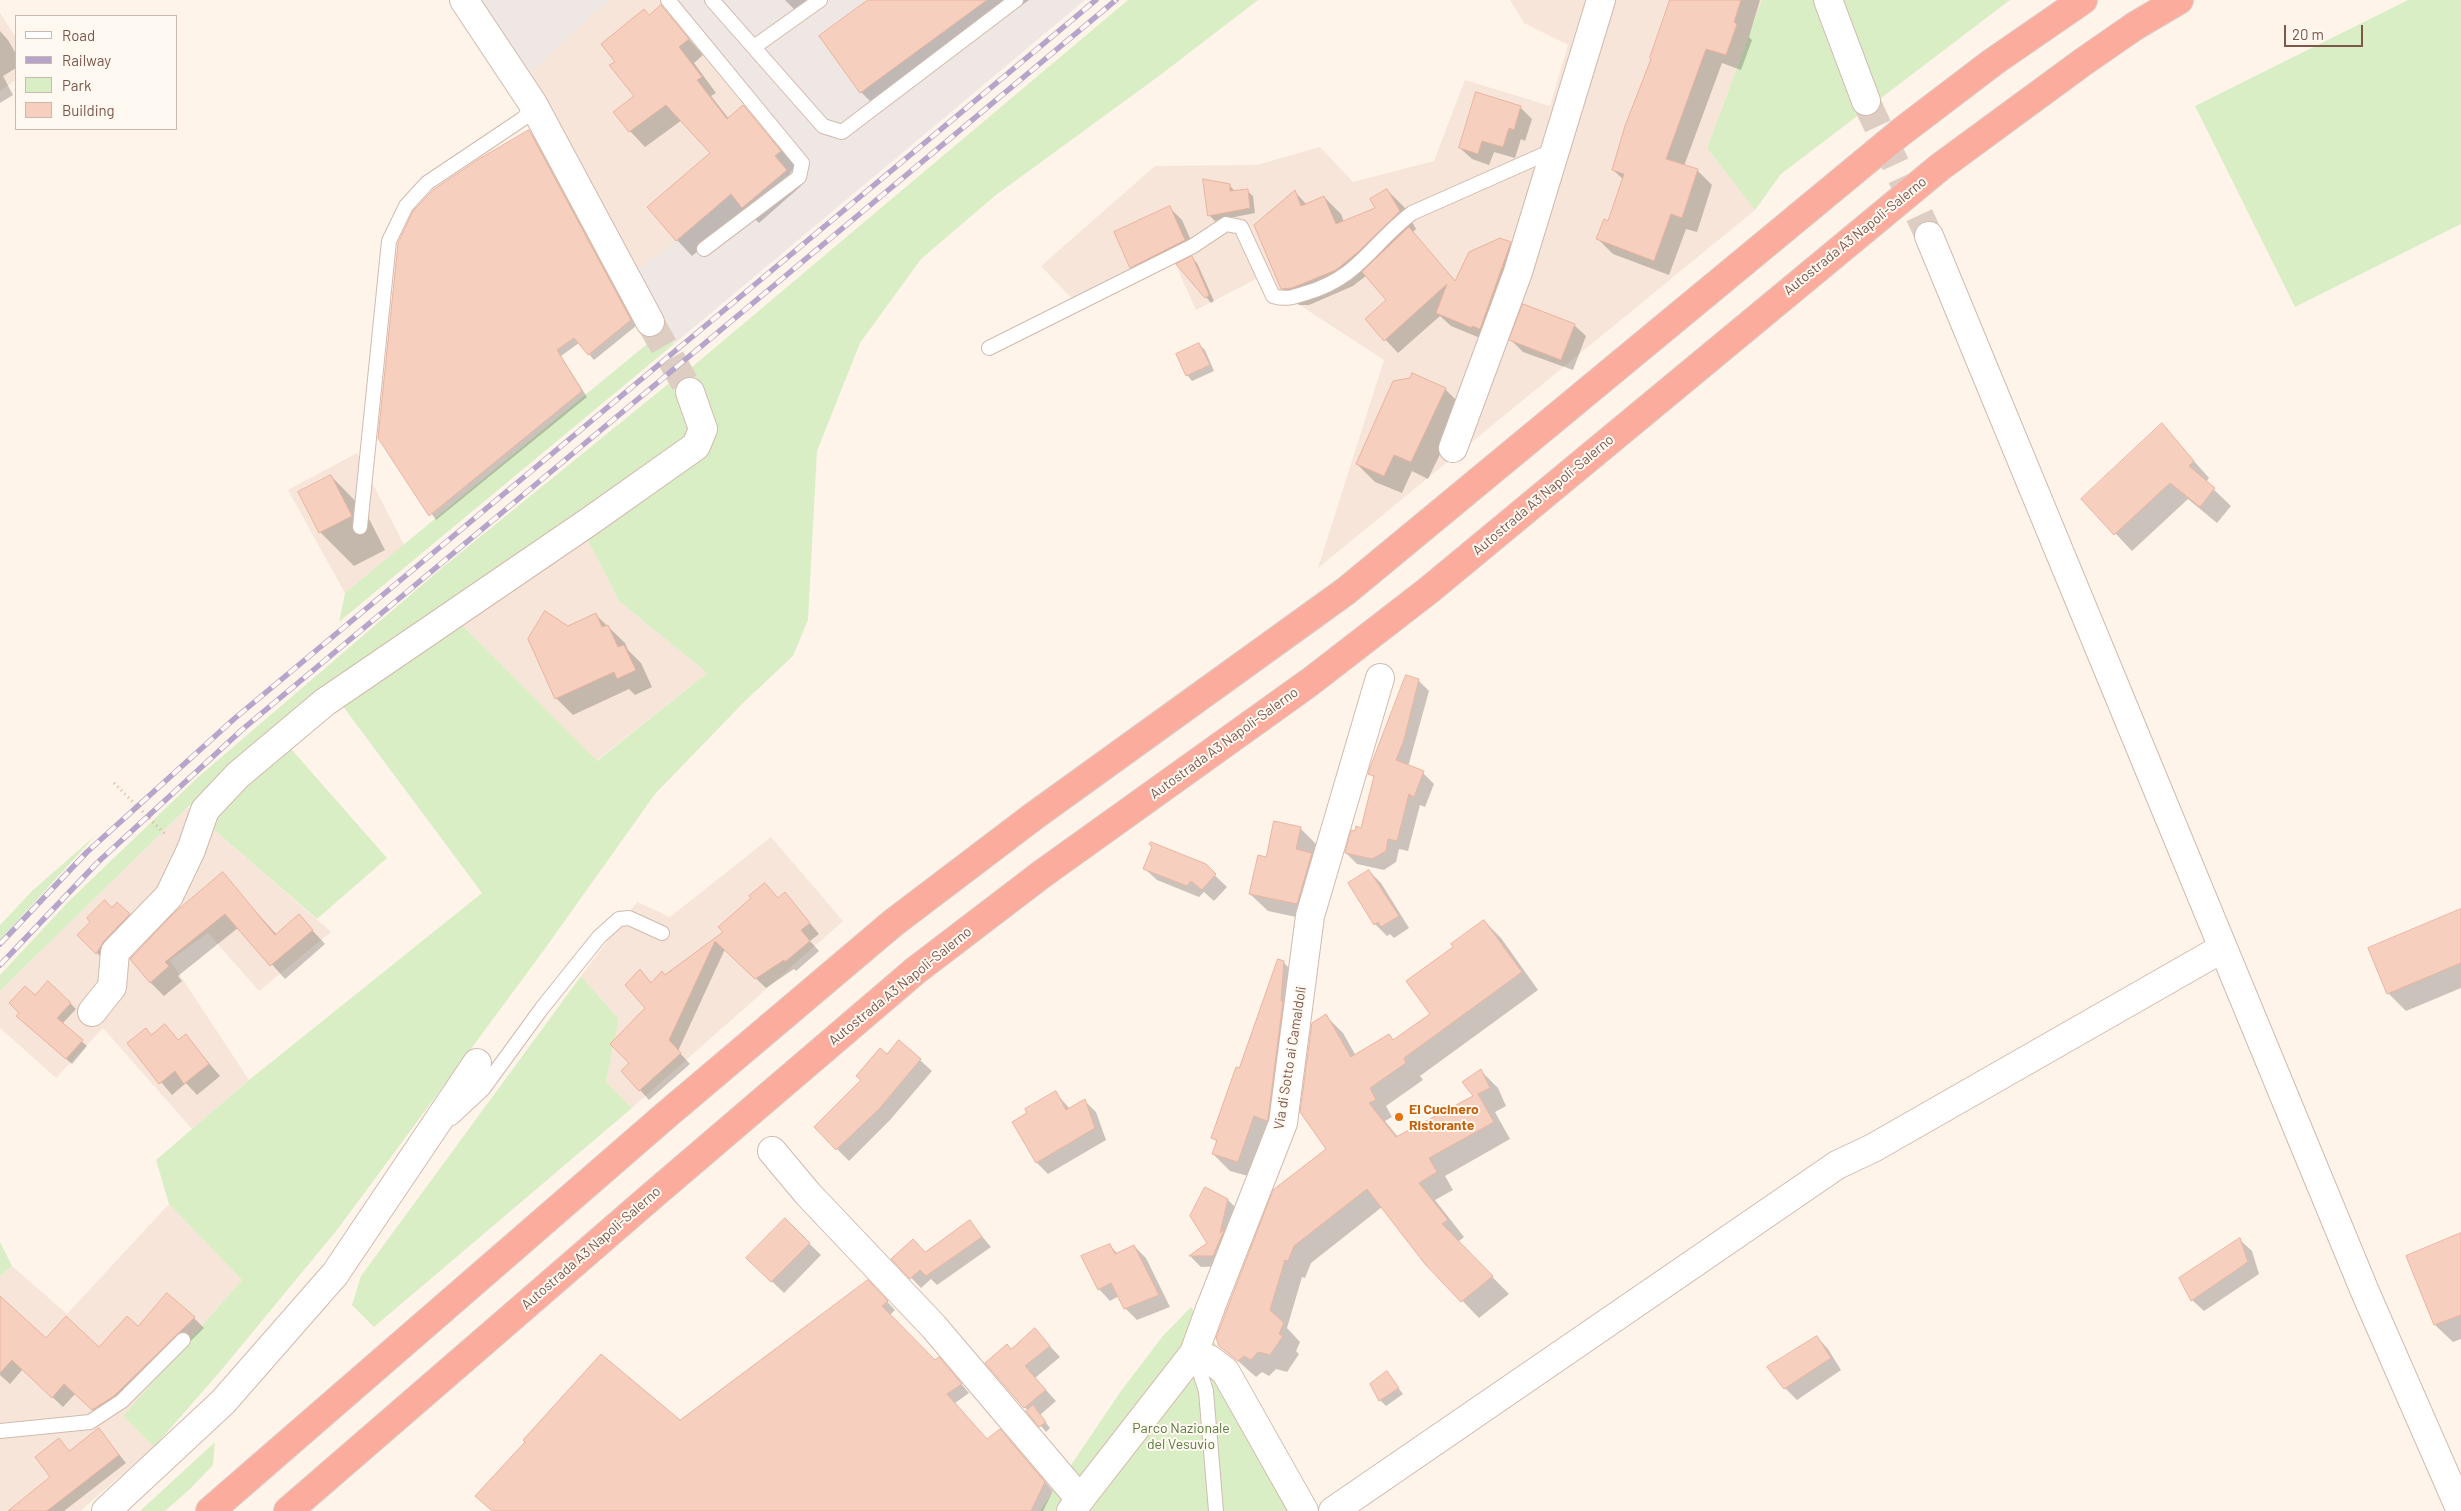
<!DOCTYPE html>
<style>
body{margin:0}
#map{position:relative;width:2461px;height:1511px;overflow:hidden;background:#fef4ea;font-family:Barlow,sans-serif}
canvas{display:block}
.legend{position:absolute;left:15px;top:15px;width:162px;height:115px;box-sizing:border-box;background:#fff9f2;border:1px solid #cbb8af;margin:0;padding:6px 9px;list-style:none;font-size:15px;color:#7c574a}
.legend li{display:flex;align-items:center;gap:10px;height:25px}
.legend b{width:25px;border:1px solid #cbb8af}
.scale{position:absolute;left:2284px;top:25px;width:79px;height:22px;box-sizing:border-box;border:2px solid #7c574a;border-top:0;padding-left:6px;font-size:15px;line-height:18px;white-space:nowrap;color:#7c574a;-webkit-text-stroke:4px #fff9f2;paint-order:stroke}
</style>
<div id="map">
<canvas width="2461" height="1511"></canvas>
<ul class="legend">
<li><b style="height:6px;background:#fff"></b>Road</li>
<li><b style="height:6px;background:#b6a5cb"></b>Railway</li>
<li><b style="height:14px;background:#daeec6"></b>Park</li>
<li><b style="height:14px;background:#f6cfbf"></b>Building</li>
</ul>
<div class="scale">20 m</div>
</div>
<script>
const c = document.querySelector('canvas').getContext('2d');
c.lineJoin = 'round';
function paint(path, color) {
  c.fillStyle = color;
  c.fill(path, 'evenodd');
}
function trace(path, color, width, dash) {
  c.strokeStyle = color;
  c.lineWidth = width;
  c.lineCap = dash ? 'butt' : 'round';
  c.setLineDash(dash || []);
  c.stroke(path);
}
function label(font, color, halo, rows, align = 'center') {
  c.font = font + ' Barlow,sans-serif';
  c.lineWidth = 4;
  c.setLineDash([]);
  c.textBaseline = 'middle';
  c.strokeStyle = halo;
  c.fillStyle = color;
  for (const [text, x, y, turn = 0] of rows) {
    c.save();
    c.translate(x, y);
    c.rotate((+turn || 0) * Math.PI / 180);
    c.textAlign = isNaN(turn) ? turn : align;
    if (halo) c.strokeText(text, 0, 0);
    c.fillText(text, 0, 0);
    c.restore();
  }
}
paint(new Path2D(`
 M 612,0 L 664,0 L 785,148 L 676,241 L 628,277 L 529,74 L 594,13 Z
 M 1510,0 L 1762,0 L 1707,148 L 1755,210 L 1318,568 L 1384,360 L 1258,278 L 1196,310 L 1174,261 L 1080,307 L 1041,266 L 1155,166 L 1257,165 L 1320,147 L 1353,182 L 1434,161 L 1465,80 L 1550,106 L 1568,45 L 1524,23 Z
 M 0,13 L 16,38 L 16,80 L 0,91 Z
 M 357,453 L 404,545 L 345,593 L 288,490 Z
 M 585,535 L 619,601 L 707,673 L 596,761 L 454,617 Z
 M 188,807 L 331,932 L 259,991 L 208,933 L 170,960 L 249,1080 L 192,1129 L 103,1028 L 56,1078 L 0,1028 L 0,991 Z
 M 771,837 L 843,921 L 632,1108 L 606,1082 L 619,1019 L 581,976 L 637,902 L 670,917 Z
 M 169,1204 L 242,1280 L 123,1416 L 154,1447 L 80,1511 L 0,1511 L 0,1276 L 12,1266 L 67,1314 Z`), '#f6e5d8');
paint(new Path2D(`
 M 455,0 L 612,0 L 594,13 L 529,74 Z
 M 664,0 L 1085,0 L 674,344 L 628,277 L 676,241 L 785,148 Z`), '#efe7e3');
paint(new Path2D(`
 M 1128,0 L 1258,0 L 1159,76 L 996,195 L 921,259 L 860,343 L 817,451 L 808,620 L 793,656 L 745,701 L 655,794 L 544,950 L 337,1230 L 218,1374 L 154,1447 L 123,1416 L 242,1280 L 169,1204 L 156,1160 L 249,1080 L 482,893 L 339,701 L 454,617 L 597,761 L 707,673 L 619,601 L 585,535 L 707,419 L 686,372 Z
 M 1762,0 L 2010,0 L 1781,174 L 1755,210 L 1707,148 Z
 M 2408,0 L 2461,0 L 2461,224 L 2295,307 L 2195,106 Z
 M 664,330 L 674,344 L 339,622 L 345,593 Z
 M 678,376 L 698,422 L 690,443 L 321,696 L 188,807 L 0,991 L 0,975 L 68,902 L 197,778 L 443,567 Z
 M 285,742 L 387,858 L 317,919 L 204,821 Z
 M 96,835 L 0,940 L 0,925 L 33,890 Z
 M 581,976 L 619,1019 L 606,1082 L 632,1108 L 374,1327 L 352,1305 L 361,1276 Z
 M 0,1242 L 12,1266 L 0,1276 Z
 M 1191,1307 L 1219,1349 L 1311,1511 L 1040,1511 L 1121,1391 L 1162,1337 Z
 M 215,1442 L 213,1465 L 189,1490 L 165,1511 L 140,1511 Z`), '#daeec6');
paint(new Path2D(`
 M 785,0 L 809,0 L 795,10 Z
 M 870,0 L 1029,0 L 879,110 L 861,92 Z
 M 1671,0 L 1760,0 L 1749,37 L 1752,40 L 1741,70 L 1722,63 L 1684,166 L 1697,170 L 1712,185 L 1697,232 L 1686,229 L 1669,275 L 1613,254 L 1598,239 L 1609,223 L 1624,180 L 1613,170 Z
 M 661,7 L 703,55 L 694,63 L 716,93 L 711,96 L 729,119 L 743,107 L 796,167 L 790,173 L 801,186 L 759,223 L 746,210 L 692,256 L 677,240 L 712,153 L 682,120 L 645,147 L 630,131 L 635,97 L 617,62 L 649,16 Z
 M 0,31 L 8,40 L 16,54 L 16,68 L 3,76 L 13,95 L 0,103 Z
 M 1520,107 L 1532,119 L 1525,141 L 1521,139 L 1515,158 L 1494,152 L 1489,165 L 1472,159 L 1460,148 Z
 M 529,131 L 534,137 L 636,326 L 594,360 L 579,343 L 561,356 L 587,397 L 436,520 L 379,437 Z
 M 1229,185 L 1235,191 L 1247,191 L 1253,196 L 1255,213 L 1215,221 L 1209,215 Z
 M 1387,190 L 1404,207 L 1416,229 L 1413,232 L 1456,282 L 1510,243 L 1523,256 L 1485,340 L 1451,326 L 1440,316 L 1398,353 L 1366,319 L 1388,300 L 1367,275 L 1353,286 L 1309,305 L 1299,305 L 1282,288 L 1295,192 L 1307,205 L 1324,197 L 1341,214 L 1344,222 L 1377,209 Z
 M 1170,208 L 1182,220 L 1196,252 L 1142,279 L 1131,267 Z
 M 1192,258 L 1197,263 L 1214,301 L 1211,303 L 1206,297 Z
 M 1574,325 L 1586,336 L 1573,370 L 1523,352 L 1511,340 Z
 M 1199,345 L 1205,350 L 1214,371 L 1192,381 L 1187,375 Z
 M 1413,375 L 1446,390 L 1463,407 L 1428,479 L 1412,471 L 1402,493 L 1375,482 L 1357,464 Z
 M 2162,425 L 2209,478 L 2206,482 L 2231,506 L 2217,523 L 2188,499 L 2132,551 L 2083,499 Z
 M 331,476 L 365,511 L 385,550 L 354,566 L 320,532 Z
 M 596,615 L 625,643 L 628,650 L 641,663 L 652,687 L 635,695 L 629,689 L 573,715 L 556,698 Z
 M 1418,680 L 1429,691 L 1408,767 L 1423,773 L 1434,784 L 1425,807 L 1420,805 L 1408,851 L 1399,849 L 1396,862 L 1384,870 L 1357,864 L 1346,853 L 1362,829 L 1374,778 L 1370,773 Z
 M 1300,828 L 1318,846 L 1315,921 L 1268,911 L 1250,894 L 1267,858 Z
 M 1205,866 L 1227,887 L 1214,901 L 1204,892 L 1199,897 L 1157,880 L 1145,869 Z
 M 1369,871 L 1381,883 L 1409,928 L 1394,938 L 1390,934 L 1387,936 L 1375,924 Z
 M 222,874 L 277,935 L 299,916 L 325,944 L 285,979 L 239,927 L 178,976 L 182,981 L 164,996 L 150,982 Z
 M 779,899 L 794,904 L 819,934 L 810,941 L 819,951 L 796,971 L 794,969 L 766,988 L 725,949 L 678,1051 L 690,1064 L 649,1100 L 640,1090 L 631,1063 L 647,1008 L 640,971 L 652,984 L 724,932 Z
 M 117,904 L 140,927 L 108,964 L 79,935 Z
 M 2461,910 L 2461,988 L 2406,1011 L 2388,993 L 2369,949 Z
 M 1484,921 L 1501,938 L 1538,990 L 1420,1076 L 1423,1080 L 1386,1106 L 1392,1117 L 1385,1121 L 1398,1137 L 1475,1097 L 1481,1071 L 1498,1088 L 1506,1106 L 1495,1112 L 1510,1139 L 1445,1176 L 1453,1190 L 1435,1200 L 1464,1237 L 1458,1242 L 1509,1294 L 1479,1318 L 1426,1263 L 1382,1207 L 1311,1263 L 1305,1278 L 1302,1277 L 1287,1328 L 1300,1342 L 1296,1351 L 1299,1354 L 1287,1372 L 1276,1369 L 1269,1376 L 1262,1372 L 1256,1377 L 1220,1345 L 1328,1149 L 1326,1016 L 1343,1033 L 1356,1056 L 1389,1036 L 1394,1041 L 1431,1014 L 1455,947 Z
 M 1283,962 L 1300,979 L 1298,1018 L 1255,1178 L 1230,1171 L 1213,1154 L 1217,1142 L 1212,1137 Z
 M 35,997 L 70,1003 L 76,1009 L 62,1024 L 87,1046 L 72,1064 L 23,1022 L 21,1013 Z
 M 165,1026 L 179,1041 L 186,1036 L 220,1076 L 197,1095 L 186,1083 L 172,1095 L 129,1044 L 152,1036 Z
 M 899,1041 L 932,1071 L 890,1120 L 849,1161 L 815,1127 Z
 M 1055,1092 L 1070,1109 L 1085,1101 L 1096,1112 L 1106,1140 L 1048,1174 L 1037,1163 L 1013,1123 Z
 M 1228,1200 L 1239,1211 L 1224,1266 L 1201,1267 L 1191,1257 L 1208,1243 Z
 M 785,1220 L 821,1255 L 784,1293 L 748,1258 Z
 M 970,1222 L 991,1247 L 937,1285 L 931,1279 L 921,1288 L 893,1259 L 925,1253 Z
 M 2461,1235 L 2461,1339 L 2453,1342 L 2435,1325 L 2408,1257 Z
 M 2240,1240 L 2252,1251 L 2259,1274 L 2204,1311 L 2192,1300 Z
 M 1109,1245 L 1118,1254 L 1134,1246 L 1146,1258 L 1170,1307 L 1137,1320 L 1125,1308 L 1119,1296 L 1110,1301 L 1099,1289 Z
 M 868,1281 L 895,1310 L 890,1315 L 935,1362 L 947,1367 L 969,1393 L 955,1403 L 987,1441 L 1009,1439 L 1053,1491 L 1043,1511 L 493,1511 L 680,1422 Z
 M 0,1298 L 46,1340 L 99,1349 L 138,1328 L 194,1318 L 204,1328 L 124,1406 L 103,1420 L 75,1394 L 63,1407 L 23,1369 L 10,1384 L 0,1375 Z
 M 1035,1330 L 1060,1357 L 1035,1378 L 1056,1401 L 1040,1415 L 1050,1428 L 1046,1432 L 987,1363 L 1011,1350 Z
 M 1817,1337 L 1828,1349 L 1841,1370 L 1797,1400 L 1785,1388 Z
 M 1387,1373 L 1403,1394 L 1386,1406 L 1380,1400 Z
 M 99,1430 L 126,1463 L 64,1511 L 10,1511 L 52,1477 L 59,1440 L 70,1452 Z`), '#0003');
const building = new Path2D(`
 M 868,0 L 987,0 L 860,93 L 819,36 Z
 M 1670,0 L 1741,0 L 1734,22 L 1737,24 L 1726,55 L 1706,49 L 1666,159 L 1698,169 L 1682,218 L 1671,214 L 1654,261 L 1596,239 L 1604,219 L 1608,221 L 1624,174 L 1612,170 L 1625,126 L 1651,59 L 1650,58 Z
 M 661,5 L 689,39 L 679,47 L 702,77 L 697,80 L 727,119 L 743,105 L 781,151 L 775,156 L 787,170 L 742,208 L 731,194 L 676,241 L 647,207 L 710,153 L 666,105 L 629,132 L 613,112 L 634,96 L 609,65 L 615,62 L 601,44 L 644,9 L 649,15 Z
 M 1476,92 L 1521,106 L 1514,130 L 1509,128 L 1503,147 L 1482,141 L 1478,154 L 1459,148 Z
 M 529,130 L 631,320 L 588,355 L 574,338 L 557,350 L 582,391 L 429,516 L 378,438 L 398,243 L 413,211 L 433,190 L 479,159 Z
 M 1203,179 L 1230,184 L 1230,191 L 1248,189 L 1250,208 L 1208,216 Z
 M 1387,189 L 1400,211 L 1358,252 L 1336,270 L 1292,288 L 1281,289 L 1254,225 L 1295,190 L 1301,206 L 1324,196 L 1336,224 L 1375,208 L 1370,199 Z
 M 1170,206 L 1185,240 L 1130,268 L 1114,232 Z
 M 1409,227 L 1455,281 L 1469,252 L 1500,238 L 1511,242 L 1480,329 L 1472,326 L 1472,328 L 1436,313 L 1447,284 L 1384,341 L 1365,319 L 1386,300 L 1362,272 Z
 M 1192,256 L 1209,295 L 1205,298 L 1176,264 Z
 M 1523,304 L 1575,324 L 1561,360 L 1509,340 Z
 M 1199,343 L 1210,365 L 1186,376 L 1176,354 Z
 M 1412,373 L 1446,388 L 1411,462 L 1394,455 L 1384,476 L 1356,464 L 1393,381 L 1410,378 Z
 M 2162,423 L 2194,461 L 2189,466 L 2215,488 L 2200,507 L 2170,483 L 2114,535 L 2081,499 Z
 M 331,475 L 352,516 L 319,533 L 298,492 Z
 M 545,611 L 568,626 L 596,613 L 602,627 L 608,625 L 618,647 L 624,645 L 636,670 L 617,679 L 614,672 L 555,699 L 528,639 Z
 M 1406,675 L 1419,679 L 1404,740 L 1396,760 L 1424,771 L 1414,797 L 1409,794 L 1397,841 L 1388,839 L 1386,851 L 1372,859 L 1345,853 L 1351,830 L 1355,831 L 1356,826 L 1361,828 L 1374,776 L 1368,774 L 1371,765 Z
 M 1274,821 L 1301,827 L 1296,849 L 1312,853 L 1297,904 L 1249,894 L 1258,855 L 1266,857 Z
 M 1151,842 L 1206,864 L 1216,874 L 1202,890 L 1191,881 L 1187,886 L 1143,869 L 1152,847 L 1149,844 Z
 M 1369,870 L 1399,916 L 1381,927 L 1378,922 L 1374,925 L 1348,883 Z
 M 223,872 L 275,935 L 299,914 L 313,930 L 270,966 L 225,914 L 165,962 L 169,966 L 150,983 L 130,959 L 173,914 Z
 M 765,883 L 778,898 L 785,892 L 810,923 L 801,930 L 810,941 L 785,962 L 784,960 L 755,979 L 715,941 L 669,1040 L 681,1053 L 639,1091 L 621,1071 L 629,1063 L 610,1044 L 645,1008 L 625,985 L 640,969 L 651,983 L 662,971 L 665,975 L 723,932 L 718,927 L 751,898 L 749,896 Z
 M 105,900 L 112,908 L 117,902 L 130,914 L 104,941 L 96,954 L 77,935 L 90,922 L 87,918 Z
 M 2461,909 L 2461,963 L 2387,994 L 2368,948 Z
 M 1484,920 L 1522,972 L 1404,1058 L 1406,1063 L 1370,1088 L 1376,1100 L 1369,1103 L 1396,1137 L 1473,1096 L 1462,1082 L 1481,1069 L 1490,1088 L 1478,1094 L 1494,1122 L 1429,1158 L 1437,1172 L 1419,1183 L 1448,1220 L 1442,1224 L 1493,1276 L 1461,1302 L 1425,1264 L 1367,1189 L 1294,1246 L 1288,1261 L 1285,1260 L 1270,1310 L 1284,1323 L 1279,1334 L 1283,1336 L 1270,1355 L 1258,1352 L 1251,1360 L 1244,1356 L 1238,1361 L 1219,1346 L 1216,1338 L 1273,1190 L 1326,1149 L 1300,1112 L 1312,1023 L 1326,1014 L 1351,1057 L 1389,1034 L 1393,1040 L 1430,1014 L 1406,981 L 1453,947 L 1451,944 Z
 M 1278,959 L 1284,961 L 1281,1001 L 1283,1001 L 1268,1119 L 1267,1121 L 1254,1116 L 1238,1162 L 1212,1154 L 1217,1140 L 1211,1138 L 1236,1067 L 1239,1068 Z
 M 48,981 L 71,1003 L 57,1018 L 83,1040 L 66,1059 L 16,1016 L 19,1013 L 9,1003 L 25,986 L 35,995 Z
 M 165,1024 L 178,1040 L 186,1034 L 209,1064 L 184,1084 L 175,1071 L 159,1084 L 127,1043 L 146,1028 L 151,1035 Z
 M 899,1040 L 921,1059 L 879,1109 L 836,1150 L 814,1127 L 861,1080 L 856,1076 L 880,1048 L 887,1054 Z
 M 1056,1091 L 1066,1110 L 1085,1099 L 1095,1128 L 1036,1163 L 1012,1122 L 1027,1113 L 1025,1109 Z
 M 1205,1187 L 1228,1199 L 1220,1233 L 1225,1228 L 1213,1256 L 1189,1256 L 1207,1243 L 1190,1216 Z
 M 785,1218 L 810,1243 L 771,1282 L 746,1258 Z
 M 970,1220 L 982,1237 L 926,1276 L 920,1270 L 910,1279 L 891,1259 L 913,1239 L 925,1252 Z
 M 2461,1233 L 2461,1315 L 2434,1325 L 2406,1256 Z
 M 2240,1238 L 2248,1262 L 2191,1301 L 2179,1278 Z
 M 1110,1244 L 1115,1254 L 1134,1245 L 1159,1295 L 1124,1309 L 1111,1283 L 1098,1290 L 1081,1256 Z
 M 868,1280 L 888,1301 L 882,1306 L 935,1360 L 939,1357 L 962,1384 L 947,1394 L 987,1439 L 1000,1429 L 1045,1482 L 1031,1511 L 492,1511 L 475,1496 L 525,1442 L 523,1440 L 601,1354 L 680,1420 Z
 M 167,1293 L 195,1317 L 114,1396 L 92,1410 L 64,1384 L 52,1398 L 12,1360 L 0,1373 L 0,1296 L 46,1338 L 66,1316 L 99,1347 L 127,1316 L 138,1326 Z
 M 1035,1328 L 1050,1346 L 1025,1366 L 1046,1390 L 1024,1408 L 985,1363 L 1007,1344 L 1011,1349 Z
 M 1817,1336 L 1831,1358 L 1784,1389 L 1767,1367 Z
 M 1387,1371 L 1399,1388 L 1379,1401 L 1370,1384 Z
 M 1033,1405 L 1046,1422 L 1039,1427 L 1026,1411 Z
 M 99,1428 L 119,1455 L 47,1511 L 8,1511 L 50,1477 L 35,1457 L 59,1438 L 69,1451 Z`);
paint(building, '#f6cfbf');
trace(building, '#eab39e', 1);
trace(new Path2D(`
 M 1866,101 L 1929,236
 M 650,322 L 690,392`), '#decdc2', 28, [28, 14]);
const lane = new Path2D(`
 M 668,0 L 802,163 L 799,177 L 704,249
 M 712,0 L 823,126 L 842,132 L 1016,0
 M 754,47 L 820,0
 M 989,348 L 1193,246 L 1226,224 L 1241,227 L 1273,296 C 1286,300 1294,297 1306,293 C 1359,278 1372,243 1412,213 L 1554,150
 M 360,527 L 389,241 L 406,206 L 427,183 L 524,118 L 533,104
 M 452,1118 L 483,1089 L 542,1008 L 599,937 L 619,919 L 629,918 L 662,933
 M 1194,1354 L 1206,1391 L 1216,1511
 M 0,1431 L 90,1422 L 122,1401 L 183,1340`);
const street = new Path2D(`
 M 464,0 L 533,104 L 650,322
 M 1828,0 L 1866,101
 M 1929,236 L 2366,1294 L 2461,1511
 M 1453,448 L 1518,272 L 1601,0
 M 92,1012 L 112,987 L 115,952 L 169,896 L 191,850 L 205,810 L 238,775 L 325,702 L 590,521 L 696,446 L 703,429 L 690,392
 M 772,1151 L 808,1194 L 934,1327 L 1080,1499
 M 1210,1309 L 1283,1123 L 1310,916 L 1380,678
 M 1194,1353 L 1209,1359 L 1225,1371 L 1304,1511
 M 106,1511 L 223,1402 L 335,1274 L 477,1063
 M 1333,1511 L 1837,1165 L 1873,1148 L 2223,948`);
const secondary = new Path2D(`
 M 1071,1511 L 1194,1353 L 1210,1309`);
const highway = new Path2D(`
 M 210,1511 L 665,1116 L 893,923 L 1034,816 L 1346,591 L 1901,132 L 1993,62 L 2083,0
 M 288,1511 L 653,1195 L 915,971 L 1042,874 L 1310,682 L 1429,590 L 1940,167 L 2083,62 L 2135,26 L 2179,0`);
trace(lane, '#d2baae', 16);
trace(street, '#d2baae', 30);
trace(secondary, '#d8bcad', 30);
trace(highway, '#dad0cc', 30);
trace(lane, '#fff', 14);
trace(street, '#fff', 28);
trace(secondary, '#fff', 28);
trace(highway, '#fcac9d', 28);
const rail = new Path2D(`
 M 0,944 L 87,852 L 234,719 L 1096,0
 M 0,965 L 98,862 L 244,728 L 1116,0`);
trace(rail, '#b6a5cb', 5.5);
trace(rail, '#fff9f2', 4, [11]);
trace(new Path2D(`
 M 114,783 L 167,836`), '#dcb2a1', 3, [1, 4]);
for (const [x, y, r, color] of [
 [1399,1117,5,"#e8710a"]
]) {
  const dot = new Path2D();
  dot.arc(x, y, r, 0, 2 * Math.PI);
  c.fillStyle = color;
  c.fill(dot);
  trace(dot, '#fff9f2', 2);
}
label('14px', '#7c574a', '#fff9f2', [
 ["Autostrada A3 Napoli-Salerno",1855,236,-39],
 ["Autostrada A3 Napoli-Salerno",1543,495,-40],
 ["Autostrada A3 Napoli-Salerno",1224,743,-36],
 ["Autostrada A3 Napoli-Salerno",900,986,-39],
 ["Via di Sotto ai Camaldoli",1290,1058,-81],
 ["Autostrada A3 Napoli-Salerno",591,1248,-41]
]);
label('bold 14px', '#c56008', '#fff9f2', [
 ["El Cucinero",1409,1109],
 ["Ristorante",1409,1125]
], 'left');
label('14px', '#577c3e', '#fff9f2', [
 ["Parco Nazionale",1181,1428],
 ["del Vesuvio",1181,1444]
]);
</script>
